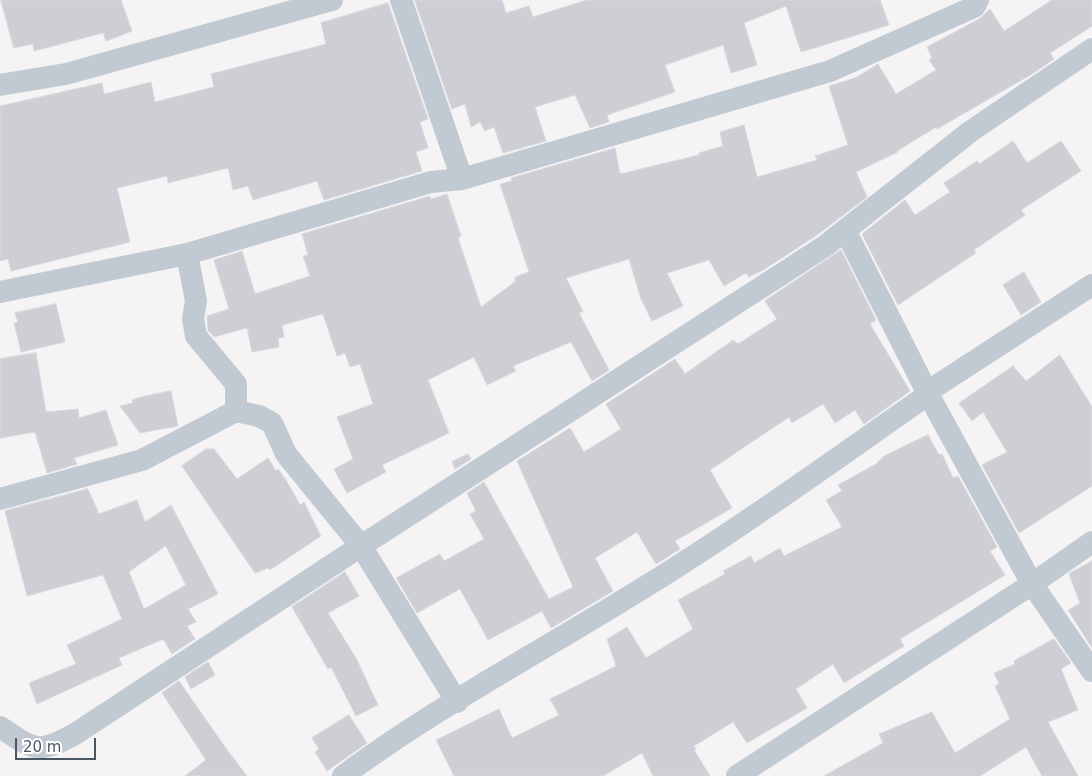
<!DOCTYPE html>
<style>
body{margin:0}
#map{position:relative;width:1092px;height:776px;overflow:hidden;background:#f5f3f3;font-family:"DejaVu Sans",sans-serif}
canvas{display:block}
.scale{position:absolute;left:15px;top:738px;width:81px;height:22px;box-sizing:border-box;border:2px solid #4a5661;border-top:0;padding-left:6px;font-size:15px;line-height:18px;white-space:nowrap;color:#4a5661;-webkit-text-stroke:4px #fff;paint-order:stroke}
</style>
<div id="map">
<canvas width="1092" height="776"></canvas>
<div class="scale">20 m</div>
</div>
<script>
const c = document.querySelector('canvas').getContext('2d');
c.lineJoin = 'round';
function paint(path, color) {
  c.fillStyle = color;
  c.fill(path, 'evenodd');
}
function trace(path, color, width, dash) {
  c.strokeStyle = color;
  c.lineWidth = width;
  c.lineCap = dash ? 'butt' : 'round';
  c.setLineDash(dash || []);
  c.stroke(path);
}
const building = new Path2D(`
 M 1,0 L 121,0 L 132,31 L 106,41 L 103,33 L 34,51 L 33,44 L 14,48 Z
 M 415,0 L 502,0 L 506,13 L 529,6 L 533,17 L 587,0 L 880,0 L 889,25 L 801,52 L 786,6 L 744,23 L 757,65 L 731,73 L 723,45 L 665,65 L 675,92 L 607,115 L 609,122 L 590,128 L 575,95 L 535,107 L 546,141 L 503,153 L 494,127 L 485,131 L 480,122 L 471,127 L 465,104 L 452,109 Z
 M 1052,0 L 1092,0 L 1092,26 L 1050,53 L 1054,59 L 1032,74 L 937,129 L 936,127 L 897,151 L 898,152 L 856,172 L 867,197 L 817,235 L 765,269 L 749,277 L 746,273 L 724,286 L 709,260 L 667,273 L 683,306 L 652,321 L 641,299 L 629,259 L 566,278 L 583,311 L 579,313 L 609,370 L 592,381 L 571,342 L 513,366 L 516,371 L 487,385 L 474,357 L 428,380 L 449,433 L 382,465 L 386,472 L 347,493 L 334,469 L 353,459 L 337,417 L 373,404 L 360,364 L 350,367 L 345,353 L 337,356 L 323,314 L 282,325 L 284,337 L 278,338 L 279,347 L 252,352 L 247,328 L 214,337 L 208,330 L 207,316 L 229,309 L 214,260 L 242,251 L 255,294 L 310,276 L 303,256 L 308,255 L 302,234 L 430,196 L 431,199 L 447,194 L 461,236 L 458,238 L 481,307 L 516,281 L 515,277 L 529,272 L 500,184 L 512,181 L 511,178 L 615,148 L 620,174 L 699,155 L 699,153 L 723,146 L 720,132 L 744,125 L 757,177 L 817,160 L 815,156 L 848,145 L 829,86 L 855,78 L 878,64 L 896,94 L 936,70 L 929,60 L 932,58 L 927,47 L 979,19 L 990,9 L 1004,31 Z
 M 388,3 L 428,119 L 420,122 L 428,148 L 416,152 L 422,171 L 324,200 L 317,181 L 253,200 L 248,186 L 233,190 L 228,168 L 168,183 L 167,176 L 117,188 L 130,242 L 11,271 L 8,259 L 0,261 L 0,106 L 102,83 L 104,94 L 151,82 L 155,102 L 214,87 L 211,74 L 326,44 L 321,23 Z
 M 1013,141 L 1027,163 L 1061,141 L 1081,171 L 1021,210 L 1025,215 L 974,250 L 976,253 L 898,305 L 862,234 L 905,200 L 915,215 L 950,192 L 944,183 L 977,161 L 979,164 Z
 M 841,250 L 876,320 L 870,324 L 910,391 L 864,424 L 855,410 L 835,423 L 823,404 L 792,423 L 789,417 L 710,470 L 732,508 L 675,541 L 680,549 L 656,564 L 637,532 L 595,558 L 613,591 L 551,628 L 542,611 L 488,640 L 460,589 L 417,613 L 396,578 L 440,554 L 444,561 L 484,539 L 470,514 L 476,511 L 467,493 L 484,482 L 549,599 L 573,587 L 517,461 L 570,428 L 584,452 L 621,429 L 606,404 L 675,359 L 685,374 L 733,340 L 738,344 L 777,319 L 765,301 Z
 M 1024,272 L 1041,302 L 1021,315 L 1003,285 Z
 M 56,304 L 65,342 L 21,352 L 14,323 L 18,322 L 15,313 Z
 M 36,353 L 46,412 L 78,409 L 79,418 L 106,410 L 118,445 L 74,458 L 77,464 L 47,473 L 35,432 L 0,438 L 0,359 Z
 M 1060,355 L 1092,407 L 1092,486 L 1019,533 L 982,465 L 1007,452 L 983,412 L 972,421 L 959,403 L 1013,366 L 1026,381 Z
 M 171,391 L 178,426 L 140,433 L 120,406 L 133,403 L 132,400 L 141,397 Z
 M 928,435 L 939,455 L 942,454 L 953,478 L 958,476 L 997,547 L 990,551 L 1005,575 L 900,639 L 904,646 L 844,683 L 833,664 L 796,689 L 807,708 L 747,743 L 733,722 L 694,746 L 696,749 L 694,750 L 710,776 L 653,776 L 642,753 L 603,776 L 454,776 L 436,740 L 499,709 L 512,738 L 559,715 L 550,699 L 616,666 L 607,639 L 627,627 L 646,658 L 693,629 L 678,600 L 725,574 L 723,571 L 751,556 L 754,563 L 780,548 L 784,556 L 842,527 L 826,500 L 842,491 L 838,485 L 876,464 L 884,456 Z
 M 206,449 L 214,449 L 237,479 L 268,458 L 276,471 L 278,469 L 286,480 L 300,505 L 304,502 L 321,536 L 270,570 L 268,568 L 255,573 L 182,466 Z
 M 468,454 L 471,459 L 455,469 L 452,462 Z
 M 88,489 L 99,514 L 137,500 L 145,522 L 171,505 L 218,594 L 188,609 L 196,622 L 187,626 L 195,639 L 172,654 L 164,640 L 161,640 L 119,658 L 122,665 L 37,704 L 29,683 L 76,664 L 67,645 L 122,619 L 103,575 L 27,596 L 5,511 ZM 166,546 L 186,585 L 144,609 L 129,572 Z
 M 1092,561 L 1092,648 L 1068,610 L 1080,603 L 1069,574 Z
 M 345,572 L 359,596 L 328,613 L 356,658 L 378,705 L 356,716 L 331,667 L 328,669 L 292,607 Z
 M 1054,639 L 1071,663 L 1061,669 L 1078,710 L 1048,722 L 1078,776 L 1042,776 L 1026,747 L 980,776 L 824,776 L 883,743 L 879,734 L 932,712 L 955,753 L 1010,719 L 995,686 L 999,684 L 994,673 L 1015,664 L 1014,661 Z
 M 208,662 L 215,675 L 191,689 L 185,677 Z
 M 179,681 L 225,747 L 247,776 L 185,776 L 206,760 L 162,693 Z
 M 349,715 L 367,743 L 327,771 L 315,752 L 319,749 L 312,738 Z`);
paint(building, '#cdcfd5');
trace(building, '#d7d9de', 1);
trace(new Path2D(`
 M 401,0 L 462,179
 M 0,85 L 66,74 L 332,0
 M 845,230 L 927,392 L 1032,584 L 1092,671
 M 187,254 L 196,301 L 193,319 L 196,336 L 236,384 L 236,411 L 259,416 L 272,423 L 286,454 L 361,546 L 457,702
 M 0,292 L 187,254 L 431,182 L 462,179 L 830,71 L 974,7 L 978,0
 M 0,499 L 142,460 L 236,411
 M 0,727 C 35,750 37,755 75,734 L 361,546 L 825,246 L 971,131 L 1092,49
 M 343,776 C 451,696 576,633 689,559 C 770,507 847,451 926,396 L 927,392 L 1092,285
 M 737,776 L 1032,584 L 1092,542`), '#c1cad2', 22);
</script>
